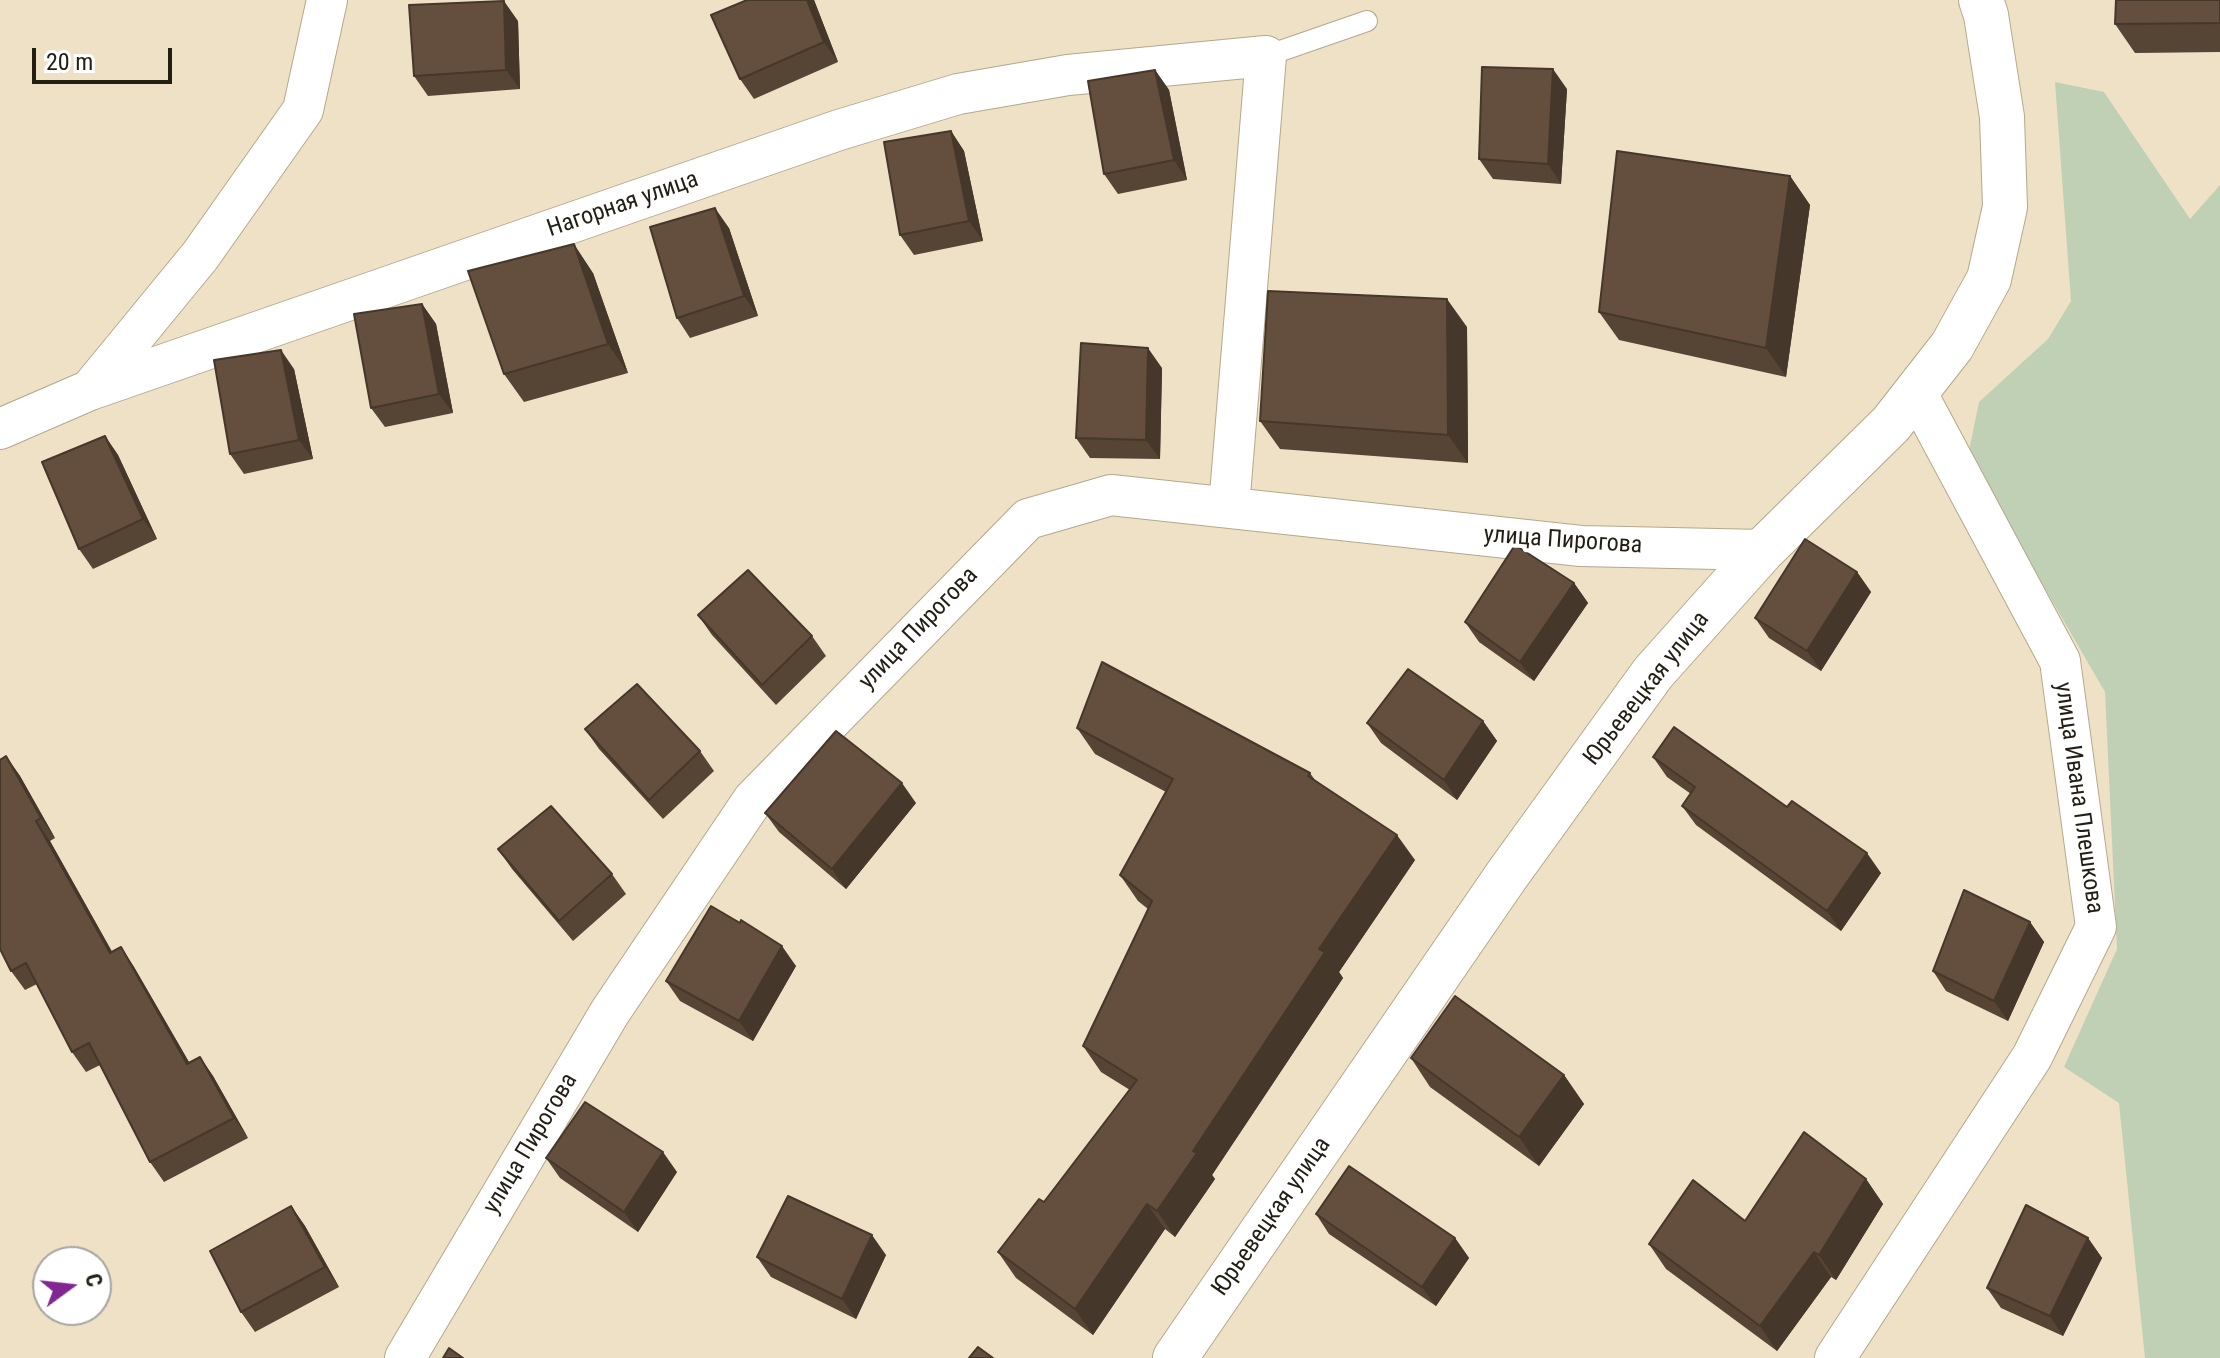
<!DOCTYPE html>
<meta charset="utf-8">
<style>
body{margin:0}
#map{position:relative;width:2220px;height:1358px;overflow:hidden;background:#efe1c6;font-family:"Roboto Condensed",sans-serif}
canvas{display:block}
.north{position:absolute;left:32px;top:1246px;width:80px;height:80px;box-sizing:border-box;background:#fff;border:2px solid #a7a5a1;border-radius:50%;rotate:75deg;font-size:22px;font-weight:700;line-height:32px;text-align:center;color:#231e14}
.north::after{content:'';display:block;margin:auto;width:28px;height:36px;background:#812692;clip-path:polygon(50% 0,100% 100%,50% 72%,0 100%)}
.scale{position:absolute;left:32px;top:48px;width:140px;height:36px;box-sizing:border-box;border:4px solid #231e14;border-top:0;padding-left:10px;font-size:24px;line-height:28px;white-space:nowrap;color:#231e14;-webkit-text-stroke:6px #fff;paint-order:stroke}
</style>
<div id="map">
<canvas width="2220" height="1358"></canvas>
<div class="north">С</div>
<div class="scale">20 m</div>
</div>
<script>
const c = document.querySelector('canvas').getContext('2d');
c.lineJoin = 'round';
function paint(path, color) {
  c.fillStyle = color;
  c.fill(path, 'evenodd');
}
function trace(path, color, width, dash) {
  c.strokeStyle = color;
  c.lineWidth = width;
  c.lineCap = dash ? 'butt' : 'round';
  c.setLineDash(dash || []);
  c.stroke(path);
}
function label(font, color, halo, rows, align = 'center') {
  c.font = font + ' "Roboto Condensed",sans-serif';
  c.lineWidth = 8;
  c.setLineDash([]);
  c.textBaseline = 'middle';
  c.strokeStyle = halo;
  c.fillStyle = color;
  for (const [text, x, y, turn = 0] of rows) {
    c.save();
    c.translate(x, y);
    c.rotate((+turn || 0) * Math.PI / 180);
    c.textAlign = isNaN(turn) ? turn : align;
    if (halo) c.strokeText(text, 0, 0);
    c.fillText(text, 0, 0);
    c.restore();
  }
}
paint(new Path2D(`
 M 2055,82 L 2104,92 L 2190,219 L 2220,185 L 2220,1358 L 2145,1358 L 2119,1103 L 2064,1067 L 2117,949 L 2105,692 L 1968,456 L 1979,402 L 2048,339 L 2071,301 Z`), '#c0d0b5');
const lane = new Path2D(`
 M 1266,56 L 1367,21`);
const street = new Path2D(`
 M 90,390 L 200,256 L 303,110 L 327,0
 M 0,429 L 90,390 L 839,130 L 958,94 L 1068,75 L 1266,56 L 1229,507
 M 405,1358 L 610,1012 L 753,800 L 1028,519 L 1111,495 L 1581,546 L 1763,550
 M 1835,1358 L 2032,1057 L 2096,927 L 2060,661 L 1916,392`);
const secondary = new Path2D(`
 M 1175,1358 L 1507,875 L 1653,673 L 1763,550 L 1891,424 L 1952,346 L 1989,279 L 2005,207 L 2002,117 L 1986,15 L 1981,0`);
trace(lane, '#b4a88d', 22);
trace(street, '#b4a88d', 42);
trace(secondary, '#b4a88d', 46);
trace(lane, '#fff', 20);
trace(street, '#fff', 40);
trace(secondary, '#fff', 44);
paint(new Path2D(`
 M 814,0 L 838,62 L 754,99 L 740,79 Z
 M 2220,0 L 2220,52 L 2135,53 L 2115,24 Z
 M 518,21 L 520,89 L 428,96 L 414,76 Z
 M 1155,70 L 1169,90 L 1187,180 L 1118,194 L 1104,174 Z
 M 1567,89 L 1561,184 L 1493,179 L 1479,159 Z
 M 951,131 L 964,151 L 983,241 L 914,255 L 900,235 Z
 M 1790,176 L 1810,205 L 1786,377 L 1619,340 L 1599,312 Z
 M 729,228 L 758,316 L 690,338 L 677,318 Z
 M 593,273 L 628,373 L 524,402 L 504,374 Z
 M 422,304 L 436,324 L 453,413 L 385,427 L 371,408 Z
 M 1467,327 L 1468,463 L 1280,449 L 1260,421 Z
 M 1162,368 L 1160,459 L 1090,458 L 1076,438 Z
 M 294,369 L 313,459 L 244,474 L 230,454 Z
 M 105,436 L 118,455 L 157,539 L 93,569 L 79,549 Z
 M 1857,572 L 1871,592 L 1821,671 L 1769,638 L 1755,618 Z
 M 1574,583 L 1588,603 L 1534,681 L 1479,642 L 1465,622 Z
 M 698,615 L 812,636 L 826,656 L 776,705 L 712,635 Z
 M 1483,721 L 1497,741 L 1457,800 L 1381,743 L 1367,723 Z
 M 1077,728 L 1310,773 L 1315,780 L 1415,860 L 1339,972 L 1343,978 L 1212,1175 L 1215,1179 L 1175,1237 L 1165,1229 L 1093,1335 L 1016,1278 L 998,1252 L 1044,1202 L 1130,1090 L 1101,1072 L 1083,1046 L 1148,909 L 1138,901 L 1120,875 L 1166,792 L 1095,754 Z
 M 585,729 L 700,751 L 714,771 L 663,819 L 599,749 Z
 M 6,756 L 20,776 L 55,838 L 50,841 L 112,952 L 121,947 L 134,967 L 189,1062 L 200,1057 L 213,1076 L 248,1138 L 164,1182 L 150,1162 L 100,1065 L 86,1072 L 72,1052 L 37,984 L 25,990 L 11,971 Z
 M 1653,757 L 1881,873 L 1841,931 L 1696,825 L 1682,806 L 1691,794 L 1667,777 Z
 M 916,803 L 846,889 L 779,832 L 765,813 Z
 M 498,849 L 612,874 L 626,894 L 573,941 L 512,869 Z
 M 2030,922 L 2044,942 L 2008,1021 L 1946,991 L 1933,971 Z
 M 740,923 L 796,966 L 753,1041 L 680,1001 L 666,981 Z
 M 1411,1058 L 1564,1075 L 1584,1104 L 1539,1166 L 1430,1087 Z
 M 546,1158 L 677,1172 L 638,1232 L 560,1178 Z
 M 1866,1179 L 1883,1204 L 1836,1280 L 1831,1277 L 1777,1351 L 1666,1269 L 1649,1244 L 1745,1221 Z
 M 291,1206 L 305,1226 L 339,1287 L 255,1332 L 241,1312 Z
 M 1316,1214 L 1455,1238 L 1469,1258 L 1436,1306 L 1329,1234 Z
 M 2088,1238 L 2102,1258 L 2063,1336 L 2001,1308 L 1987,1288 Z
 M 886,1255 L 856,1319 L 771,1277 L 757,1257 Z`), '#564435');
paint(new Path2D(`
 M 807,0 L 814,0 L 838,62 L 824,42 Z
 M 504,1 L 518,21 L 520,89 L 506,70 Z
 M 1553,69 L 1567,89 L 1561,184 L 1548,164 Z
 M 1155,70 L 1169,90 L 1187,180 L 1174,160 Z
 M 951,131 L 964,151 L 983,241 L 969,221 Z
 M 1790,176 L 1810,205 L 1786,377 L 1766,348 Z
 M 715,208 L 729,228 L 758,316 L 744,296 Z
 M 574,244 L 593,273 L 628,373 L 608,344 Z
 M 1447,299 L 1467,327 L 1468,463 L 1448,435 Z
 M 422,304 L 436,324 L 453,413 L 439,394 Z
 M 1148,348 L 1162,368 L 1160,459 L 1146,440 Z
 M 281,350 L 294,369 L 313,459 L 299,440 Z
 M 105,436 L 118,455 L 157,539 L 143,519 Z
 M 1857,572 L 1871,592 L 1821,671 L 1807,651 Z
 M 1574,583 L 1588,603 L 1534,681 L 1520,662 Z
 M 1483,721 L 1497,741 L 1457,800 L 1444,780 Z
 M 6,756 L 20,776 L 55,838 L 41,818 Z
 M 902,783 L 916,803 L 846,889 L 832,869 Z
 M 36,821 L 50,841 L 124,973 L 110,953 Z
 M 1397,835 L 1415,860 L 1339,972 L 1343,978 L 1212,1175 L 1215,1179 L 1175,1237 L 1157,1211 L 1193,1151 L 1319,949 Z
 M 1867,853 L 1881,873 L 1841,931 L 1827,911 Z
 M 2030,922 L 2044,942 L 2008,1021 L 1994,1001 Z
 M 782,946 L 796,966 L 753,1041 L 739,1021 Z
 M 121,947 L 134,967 L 201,1083 L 187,1064 Z
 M 200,1057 L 213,1076 L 248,1138 L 234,1118 Z
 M 1564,1075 L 1584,1104 L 1539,1166 L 1519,1137 Z
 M 663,1152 L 677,1172 L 638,1232 L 624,1212 Z
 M 1866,1179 L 1883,1204 L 1836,1280 L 1819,1255 Z
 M 1147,1204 L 1165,1229 L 1093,1335 L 1075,1309 Z
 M 291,1206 L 305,1226 L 339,1287 L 325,1267 Z
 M 872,1235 L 886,1255 L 856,1319 L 842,1299 Z
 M 1455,1238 L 1469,1258 L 1436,1306 L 1422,1287 Z
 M 2088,1238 L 2102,1258 L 2063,1336 L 2050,1316 Z
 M 1814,1252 L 1831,1277 L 1777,1351 L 1760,1326 Z`), '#46372b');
const building = new Path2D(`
 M 747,0 L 807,0 L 824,42 L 740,79 L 711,15 Z
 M 2116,0 L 2220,0 L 2220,23 L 2115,24 Z
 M 504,1 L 506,70 L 414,76 L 409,5 Z
 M 1482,67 L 1553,69 L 1548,164 L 1479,159 Z
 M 1155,70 L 1174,160 L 1104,174 L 1088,81 Z
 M 951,131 L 969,221 L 900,235 L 884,142 Z
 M 1617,151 L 1790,176 L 1766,348 L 1599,312 Z
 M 715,208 L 744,296 L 677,318 L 650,227 Z
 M 574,244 L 608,344 L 504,374 L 468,271 Z
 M 1268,291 L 1447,299 L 1448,435 L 1260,421 Z
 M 422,304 L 439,394 L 371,408 L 354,314 Z
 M 1081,343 L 1148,348 L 1146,440 L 1076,438 Z
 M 281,350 L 299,440 L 230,454 L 214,360 Z
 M 105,436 L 143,519 L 79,549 L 42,462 Z
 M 1805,539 L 1857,572 L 1807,651 L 1755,618 Z
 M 1515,545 L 1574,583 L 1520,662 L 1465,622 Z
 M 748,570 L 812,636 L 762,685 L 698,615 Z
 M 1102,662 L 1310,773 L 1308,776 L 1397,835 L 1319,949 L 1325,952 L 1193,1151 L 1197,1153 L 1157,1211 L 1147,1204 L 1075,1309 L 998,1252 L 1039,1199 L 1044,1202 L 1137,1080 L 1083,1046 L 1152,901 L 1120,875 L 1173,779 L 1077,728 Z
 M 1408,669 L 1483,721 L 1444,780 L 1367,723 Z
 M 637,684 L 700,751 L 649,800 L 585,729 Z
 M 1674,727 L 1787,807 L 1792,801 L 1867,853 L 1827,911 L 1682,806 L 1695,787 L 1653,757 Z
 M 836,731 L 902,783 L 832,869 L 765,813 Z
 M 6,756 L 41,818 L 36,821 L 110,953 L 121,947 L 187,1064 L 200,1057 L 234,1118 L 150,1162 L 89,1043 L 72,1052 L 26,963 L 11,971 L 0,949 L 0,760 Z
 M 551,806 L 612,874 L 559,921 L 498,849 Z
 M 1964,890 L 2030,922 L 1994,1001 L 1933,971 Z
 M 711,906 L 740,923 L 741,920 L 782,946 L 739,1021 L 666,981 Z
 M 1455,996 L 1564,1075 L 1519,1137 L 1411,1058 Z
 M 585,1102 L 663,1152 L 624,1212 L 546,1158 Z
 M 1804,1132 L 1866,1179 L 1819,1255 L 1814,1252 L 1760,1326 L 1649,1244 L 1693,1180 L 1745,1221 Z
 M 1349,1166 L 1455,1238 L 1422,1287 L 1316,1214 Z
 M 788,1196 L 872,1235 L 842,1299 L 757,1257 Z
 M 2026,1205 L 2088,1238 L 2050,1316 L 1987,1288 Z
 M 291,1206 L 325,1267 L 241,1312 L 210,1251 Z
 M 978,1347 L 993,1358 L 969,1358 Z
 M 449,1348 L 463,1358 L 443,1358 Z`);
paint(building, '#644f3e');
trace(building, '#46372b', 2);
label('24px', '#231e14', '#fff', [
 ["Нагорная улица",623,205,-19],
 ["улица Пирогова",1563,541,4],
 ["улица Пирогова",919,629,-46],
 ["Юрьевецкая улица",1647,689,-52],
 ["улица Ивана Плешкова",2078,798,82],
 ["улица Пирогова",531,1144,-59],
 ["Юрьевецкая улица",1272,1217,-55]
]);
</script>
